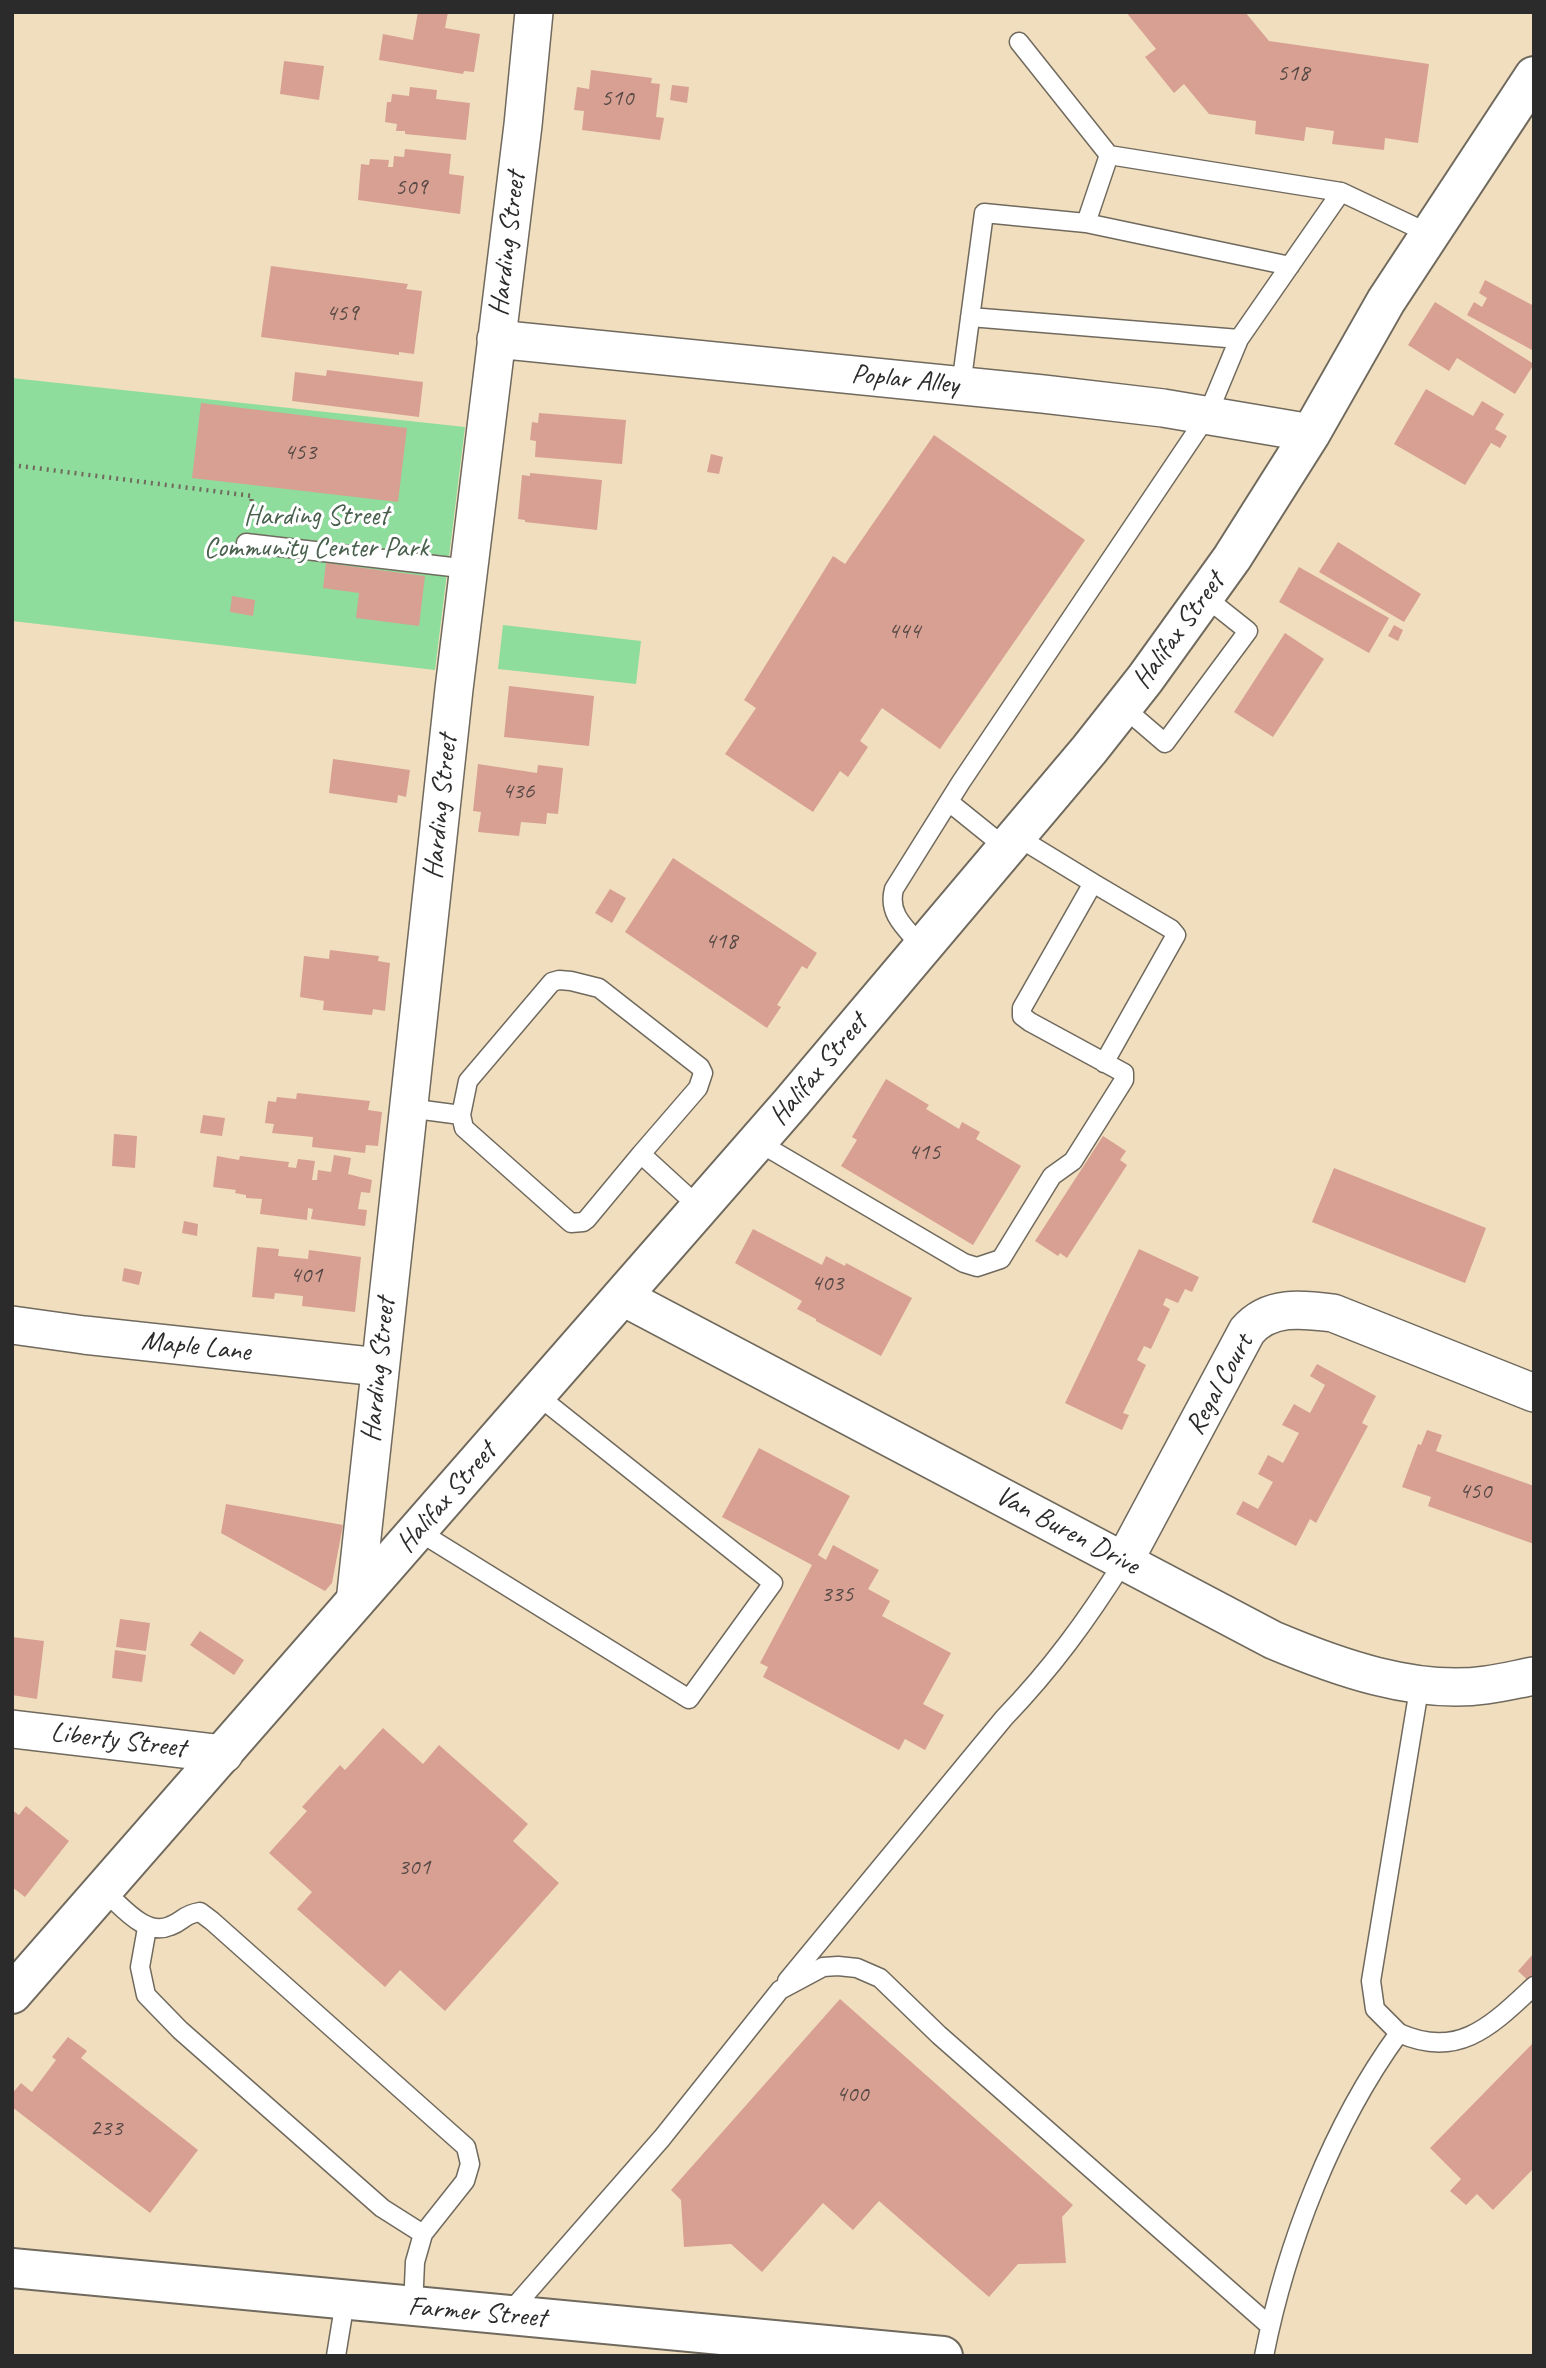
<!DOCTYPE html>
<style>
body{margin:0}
#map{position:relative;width:1546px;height:2368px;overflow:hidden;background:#f1debe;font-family:Caveat,sans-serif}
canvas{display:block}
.frame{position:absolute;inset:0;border:14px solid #2b2b2b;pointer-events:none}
</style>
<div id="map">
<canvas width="1546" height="2368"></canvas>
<div class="frame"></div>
</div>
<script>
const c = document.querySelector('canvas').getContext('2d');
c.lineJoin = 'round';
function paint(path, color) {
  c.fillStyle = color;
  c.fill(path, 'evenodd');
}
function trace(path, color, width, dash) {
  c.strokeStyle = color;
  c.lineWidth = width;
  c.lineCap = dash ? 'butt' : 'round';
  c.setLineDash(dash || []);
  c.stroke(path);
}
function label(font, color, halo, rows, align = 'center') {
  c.font = font + ' Caveat,sans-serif';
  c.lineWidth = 6;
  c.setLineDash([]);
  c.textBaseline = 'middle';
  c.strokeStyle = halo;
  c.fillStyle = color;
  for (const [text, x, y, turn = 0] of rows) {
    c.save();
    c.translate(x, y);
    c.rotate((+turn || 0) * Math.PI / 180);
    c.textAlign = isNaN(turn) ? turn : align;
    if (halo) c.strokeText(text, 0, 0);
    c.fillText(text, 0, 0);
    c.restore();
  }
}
paint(new Path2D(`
 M 12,378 L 465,427 L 435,670 L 12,621 Z
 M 503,625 L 641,641 L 636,684 L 498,669 Z`), '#8fdd9c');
paint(new Path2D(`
 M 418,12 L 448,12 L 445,28 L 480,34 L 474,72 L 464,71 L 463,74 L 379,60 L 383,34 L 413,40 Z
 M 1126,12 L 1245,12 L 1269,41 L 1429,64 L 1418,143 L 1385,138 L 1384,150 L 1332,144 L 1334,131 L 1306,127 L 1304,141 L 1255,134 L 1256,121 L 1209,114 L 1184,84 L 1174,93 L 1145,57 L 1156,49 Z
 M 284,61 L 324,66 L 319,100 L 280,94 Z
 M 591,70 L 652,78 L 651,83 L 660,84 L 656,117 L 664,118 L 660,140 L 582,130 L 584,111 L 574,110 L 577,87 L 589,89 Z
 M 672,85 L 689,87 L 687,103 L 670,100 Z
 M 410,87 L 437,90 L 436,99 L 470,103 L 466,140 L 405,134 L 405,131 L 396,131 L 397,124 L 385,122 L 387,102 L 391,102 L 392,94 L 409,96 Z
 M 405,149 L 451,154 L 449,174 L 464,176 L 460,214 L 358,200 L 361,164 L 369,165 L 370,159 L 389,160 L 388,167 L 393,167 L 394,156 L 404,157 Z
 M 271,266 L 408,284 L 406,289 L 422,291 L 414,354 L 399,352 L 399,355 L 261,337 Z
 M 1485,280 L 1534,306 L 1534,351 L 1467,315 L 1474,302 L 1482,307 L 1487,298 L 1479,293 Z
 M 1435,302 L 1534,364 L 1515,394 L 1457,358 L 1449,371 L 1408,345 Z
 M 327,370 L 423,382 L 419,417 L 292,401 L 295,372 L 326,376 Z
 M 1426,389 L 1473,416 L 1482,401 L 1504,414 L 1495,429 L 1507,436 L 1500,448 L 1491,443 L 1465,485 L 1394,444 Z
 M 201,403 L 407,428 L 398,502 L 192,478 Z
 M 539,413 L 626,420 L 622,464 L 535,457 L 536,441 L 530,440 L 532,422 L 538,423 Z
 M 934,435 L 1085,540 L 940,749 L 882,708 L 860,741 L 868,747 L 848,777 L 840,771 L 813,812 L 725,754 L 756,708 L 744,700 L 833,556 L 845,564 Z
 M 711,454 L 723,457 L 719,474 L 707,472 Z
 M 530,473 L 602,480 L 597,530 L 525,522 L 525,520 L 518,519 L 522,475 L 530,476 Z
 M 1338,542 L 1421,594 L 1404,622 L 1319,572 Z
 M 326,563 L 425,576 L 419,626 L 356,618 L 359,593 L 323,588 Z
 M 1299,567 L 1389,618 L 1369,653 L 1279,602 Z
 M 232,596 L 255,600 L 253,616 L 230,612 Z
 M 1394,625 L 1403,630 L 1398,641 L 1388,636 Z
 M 1285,633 L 1324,659 L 1273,737 L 1234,712 Z
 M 509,686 L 594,696 L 589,746 L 504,737 Z
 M 333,759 L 410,770 L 406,797 L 398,795 L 397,803 L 329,793 Z
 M 478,764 L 537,773 L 538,765 L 563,768 L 558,814 L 547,813 L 546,824 L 521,822 L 519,836 L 478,832 L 481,812 L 473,811 Z
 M 673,858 L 817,953 L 807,969 L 802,966 L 777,1005 L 781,1007 L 767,1028 L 625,932 Z
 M 610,889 L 626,898 L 612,923 L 595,913 Z
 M 330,950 L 379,956 L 378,961 L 390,963 L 385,1011 L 373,1009 L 372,1015 L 323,1010 L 324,1001 L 300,997 L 304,956 L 329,959 Z
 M 886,1079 L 929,1105 L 926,1109 L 959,1129 L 962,1122 L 980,1132 L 976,1139 L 1021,1166 L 973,1245 L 841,1166 L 857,1140 L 852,1137 Z
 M 297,1093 L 370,1101 L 368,1110 L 382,1112 L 378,1146 L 366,1145 L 365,1153 L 312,1147 L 313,1137 L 272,1133 L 274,1124 L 265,1123 L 268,1101 L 276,1102 L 277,1097 L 296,1099 Z
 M 203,1115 L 225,1118 L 222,1136 L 200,1133 Z
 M 114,1134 L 137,1136 L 135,1168 L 112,1166 Z
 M 1103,1136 L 1126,1151 L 1120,1160 L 1127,1165 L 1067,1258 L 1060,1253 L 1058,1256 L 1035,1241 Z
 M 334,1155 L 351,1158 L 348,1174 L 372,1180 L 370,1193 L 361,1192 L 358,1209 L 367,1210 L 365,1226 L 311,1219 L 313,1209 L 308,1208 L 307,1220 L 260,1214 L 262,1199 L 246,1198 L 246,1195 L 235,1193 L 236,1190 L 213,1187 L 217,1156 L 239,1160 L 240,1156 L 289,1162 L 288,1167 L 296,1168 L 298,1159 L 315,1161 L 312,1180 L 317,1180 L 318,1170 L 331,1172 Z
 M 1334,1168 L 1486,1228 L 1465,1283 L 1312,1222 Z
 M 184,1221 L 198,1224 L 197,1236 L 182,1233 Z
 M 753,1229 L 822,1265 L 826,1256 L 845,1266 L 846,1263 L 912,1298 L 881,1356 L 816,1321 L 816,1319 L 797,1309 L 802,1301 L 735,1263 Z
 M 257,1247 L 279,1249 L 278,1256 L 308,1259 L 309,1250 L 361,1257 L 355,1312 L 302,1306 L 303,1296 L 275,1293 L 274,1299 L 252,1297 Z
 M 1139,1249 L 1199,1277 L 1192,1292 L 1185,1289 L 1178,1303 L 1166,1298 L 1163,1305 L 1170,1309 L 1151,1349 L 1144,1346 L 1137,1360 L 1146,1365 L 1123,1413 L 1129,1415 L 1122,1430 L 1065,1403 Z
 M 124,1268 L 142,1272 L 139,1285 L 122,1281 Z
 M 1317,1364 L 1376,1396 L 1362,1423 L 1368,1426 L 1316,1523 L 1310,1519 L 1296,1546 L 1236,1514 L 1243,1501 L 1258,1509 L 1273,1482 L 1258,1474 L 1268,1455 L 1283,1463 L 1299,1433 L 1282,1425 L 1294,1404 L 1310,1413 L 1325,1385 L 1310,1376 Z
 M 1427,1430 L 1442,1435 L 1436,1451 L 1534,1486 L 1534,1544 L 1428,1506 L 1431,1497 L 1402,1487 L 1418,1444 L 1421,1445 Z
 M 759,1448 L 850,1496 L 818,1555 L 826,1560 L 833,1545 L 879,1570 L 868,1589 L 890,1601 L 882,1616 L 951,1653 L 923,1704 L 944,1715 L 925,1750 L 905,1739 L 899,1750 L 763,1677 L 768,1667 L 760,1663 L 812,1565 L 722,1517 Z
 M 226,1504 L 343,1525 L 332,1583 L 325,1591 L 221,1533 Z
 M 120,1619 L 150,1623 L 146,1651 L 116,1647 Z
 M 200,1631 L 244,1660 L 234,1675 L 190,1645 Z
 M 12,1637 L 44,1641 L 37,1699 L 12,1695 Z
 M 115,1650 L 146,1655 L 142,1682 L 112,1678 Z
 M 383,1728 L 423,1764 L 439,1745 L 528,1824 L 513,1841 L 559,1883 L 445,2011 L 400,1970 L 385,1987 L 297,1909 L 312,1892 L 269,1853 L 307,1811 L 302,1807 L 340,1765 L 345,1770 Z
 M 26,1806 L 69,1841 L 25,1897 L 12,1887 L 12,1810 L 19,1815 Z
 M 1534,1953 L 1534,1986 L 1518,1971 Z
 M 840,1999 L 1073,2205 L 1062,2217 L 1066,2263 L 1018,2264 L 989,2297 L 879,2201 L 853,2230 L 823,2203 L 762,2272 L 731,2244 L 684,2247 L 681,2200 L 671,2190 Z
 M 68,2037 L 87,2051 L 81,2058 L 198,2150 L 150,2213 L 12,2107 L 12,2094 L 21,2083 L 32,2092 L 56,2060 L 52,2057 Z
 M 1534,2042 L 1534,2168 L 1493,2210 L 1477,2194 L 1466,2205 L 1450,2191 L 1461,2179 L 1430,2148 Z`), '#d7a092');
const lane = new Path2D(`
 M 1019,42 L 1109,155 L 1341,192 L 1430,234
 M 1086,223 L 1290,266
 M 970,317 L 1239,339 L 1341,192
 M 961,386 L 984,213 L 1086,223 L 1109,155
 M 246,543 L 469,569
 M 1123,707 L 1165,743 L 1248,631 L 1204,596
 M 949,802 L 1006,848
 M 1016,836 L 1093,883
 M 923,948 C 907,929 887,915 894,889 L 961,782 L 1207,416 L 1239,339
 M 408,1108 L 461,1115
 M 758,1142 L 964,1263 L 977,1267 L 1001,1259 L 1052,1176 L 1073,1161 L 1124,1080 L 1124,1073 L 1030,1022 L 1022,1016 L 1022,1008 L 1093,883 L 1171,929 L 1176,935 L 1104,1063
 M 641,1154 L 698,1088 L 703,1073 L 700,1067 L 599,988 L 571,981 L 559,980 L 552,982 L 468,1081 L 461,1115 L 464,1128 L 571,1223 L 583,1222 L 587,1219 L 641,1154 L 700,1208
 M 418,1531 L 689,1699 L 773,1583 L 537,1395
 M 104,1891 C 122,1906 145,1937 170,1926 C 184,1921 182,1915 200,1912 L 212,1921 L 466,2147 L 470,2164 L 465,2181 L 423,2234 L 415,2262 L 413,2308
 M 147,1928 L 140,1967 L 146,1995 L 180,2030 L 382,2208 L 423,2234
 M 787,1981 L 1004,1718 C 1052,1668 1087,1620 1124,1561
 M 1399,2033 L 1375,2009 L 1371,1981 L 1420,1683
 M 509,2313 L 662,2138 L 780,1990 L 823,1967 L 838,1966 L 857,1968 L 880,1978 L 939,2035 L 1270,2326
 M 336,2356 L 345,2301
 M 1264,2356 C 1286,2245 1332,2125 1399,2033 C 1459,2060 1492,2025 1534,1986`);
const street = new Path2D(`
 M 496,339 L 1043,394 L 1163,408 L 1311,433
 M 623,1297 L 1273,1640 C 1337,1667 1415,1695 1486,1685 C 1502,1683 1518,1679 1534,1676
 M 12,1325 L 84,1335 L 379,1367
 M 1124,1561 L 1247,1331 C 1269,1305 1302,1309 1333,1313 L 1534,1393
 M 355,1602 L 454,689 L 523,125 L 534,12
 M 12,1729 L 224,1754`);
const secondary = new Path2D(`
 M 12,1994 L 791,1103 L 1089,750 L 1145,679 L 1232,558 L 1311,433 L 1386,301 L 1534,76
 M 12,2268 L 943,2356`);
trace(lane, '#706a5e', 21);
trace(street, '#706a5e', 40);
trace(secondary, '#706a5e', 42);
trace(new Path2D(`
 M 12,465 L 252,496 L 249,518`), '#706a5e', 4.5, [2, 5]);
trace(lane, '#fff', 18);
trace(street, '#fff', 37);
trace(secondary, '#fff', 38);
label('24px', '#564845', null, [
 ["518",1293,74],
 ["510",617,99],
 ["509",411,188],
 ["459",342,314],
 ["453",300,453],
 ["444",904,632],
 ["436",518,792],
 ["418",721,942],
 ["415",924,1153],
 ["401",306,1276],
 ["403",827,1284],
 ["450",1475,1492],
 ["335",837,1595],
 ["301",414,1868],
 ["400",852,2095],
 ["233",106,2129]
]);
label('28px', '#2b2b2b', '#fff', [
 ["Harding Street",508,244,-83],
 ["Poplar Alley",905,380,6],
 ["Halifax Street",1179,631,-54],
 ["Harding Street",441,807,-84],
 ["Halifax Street",819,1070,-50],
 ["Maple Lane",196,1347,6],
 ["Harding Street",379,1370,-84],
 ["Regal Court",1220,1385,-61],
 ["Halifax Street",447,1498,-49],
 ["Van Buren Drive",1067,1531,28],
 ["Liberty Street",118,1741,7],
 ["Farmer Street",477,2313,5]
]);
label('28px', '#49604d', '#fff', [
 ["Harding Street",316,517],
 ["Community Center Park",316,549]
]);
</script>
